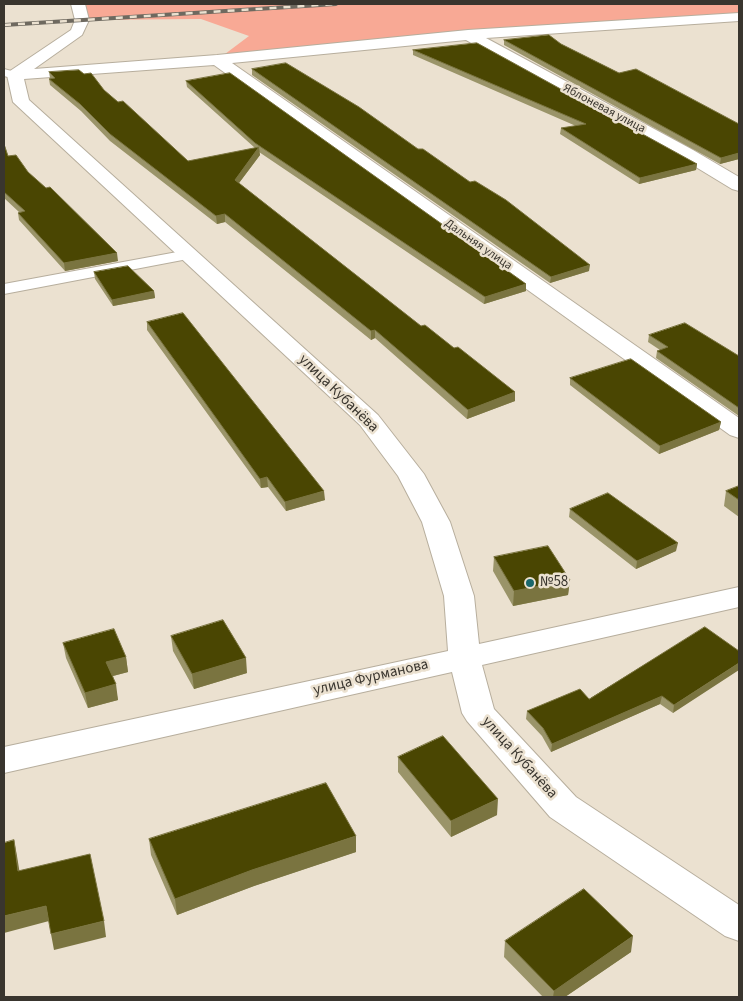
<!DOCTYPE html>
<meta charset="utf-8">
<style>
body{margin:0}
#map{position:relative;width:743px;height:1001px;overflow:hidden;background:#ebe1d0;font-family:"Source Sans 3",sans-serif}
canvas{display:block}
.frame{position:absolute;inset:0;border:5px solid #39352e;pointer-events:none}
</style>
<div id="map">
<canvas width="743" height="1001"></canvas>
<div class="frame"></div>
</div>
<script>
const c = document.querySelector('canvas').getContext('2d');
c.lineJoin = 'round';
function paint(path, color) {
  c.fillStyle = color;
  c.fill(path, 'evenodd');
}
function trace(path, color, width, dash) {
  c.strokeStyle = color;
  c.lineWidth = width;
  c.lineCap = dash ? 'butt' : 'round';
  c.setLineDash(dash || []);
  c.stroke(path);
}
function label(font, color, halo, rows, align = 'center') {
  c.font = font + ' "Source Sans 3",sans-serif';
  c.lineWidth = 5;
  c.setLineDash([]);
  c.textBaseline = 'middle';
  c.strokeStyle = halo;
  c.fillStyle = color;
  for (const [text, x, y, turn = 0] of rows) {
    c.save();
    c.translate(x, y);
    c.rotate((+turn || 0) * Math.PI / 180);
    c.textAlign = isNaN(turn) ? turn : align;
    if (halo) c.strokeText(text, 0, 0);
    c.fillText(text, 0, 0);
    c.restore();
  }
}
paint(new Path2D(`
 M 78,4 L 739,4 L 739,17 L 217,60 L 249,36 L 201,19 L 82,20 Z`), '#f8a995');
const lane = new Path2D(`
 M 4,69 L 19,73 L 21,75 L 15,79 L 4,76 Z
 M 188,250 L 193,252 L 196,255 L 193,258 L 4,294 L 4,284 Z`);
const street = new Path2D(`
 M 71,4 L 85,4 L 89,20 L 82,35 L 34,69 L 217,55 L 468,30 L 739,13 L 739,21 L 486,38 L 693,150 L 739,177 L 739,191 L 732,189 L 681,158 L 466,40 L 232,63 L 739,418 L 739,438 L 730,435 L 214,65 L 24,79 L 29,100 L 378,415 L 424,474 L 450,522 L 474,596 L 479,644 L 739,587 L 739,607 L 482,665 L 494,709 L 576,797 L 739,905 L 739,941 L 725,936 L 550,817 L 467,721 L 462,713 L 452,672 L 4,773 L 4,747 L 448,651 L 444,596 L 422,522 L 398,476 L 360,425 L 13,102 L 7,75 L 10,71 L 71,30 L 75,20 Z`);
trace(lane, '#b7ae9d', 2);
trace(street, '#b7ae9d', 2);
paint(lane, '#fff');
paint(street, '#fff');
const rail = new Path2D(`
 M 4,25 L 336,4`);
trace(rail, '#6e695f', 4);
trace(rail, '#ebe1d0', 2.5, [7]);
paint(new Path2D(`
 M 504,40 L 561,44 L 619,73 L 739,124 L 739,159 L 720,164 L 504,45 Z
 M 413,50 L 697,164 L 696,170 L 639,184 L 560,134 L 561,128 L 576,126 L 413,55 Z
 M 252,69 L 589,271 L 550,283 L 252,75 Z
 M 49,72 L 104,90 L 188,161 L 255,148 L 187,87 L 186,81 L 526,284 L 526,291 L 484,304 L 259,152 L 260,155 L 239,183 L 421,326 L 454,348 L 515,392 L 515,401 L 467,419 L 375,338 L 371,340 L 225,222 L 217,224 L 110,141 L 81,111 L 50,85 L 49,79 L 50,78 Z
 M 4,144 L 8,156 L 28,172 L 118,261 L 65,271 L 19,220 L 18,213 L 19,212 L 4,198 Z
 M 94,272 L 154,291 L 155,298 L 113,306 L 95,279 Z
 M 147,322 L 325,500 L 286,511 L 268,487 L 261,488 L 147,330 Z
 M 649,335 L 739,356 L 739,416 L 656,358 L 657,351 L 660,350 L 648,342 Z
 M 570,378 L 721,422 L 719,430 L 659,454 L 570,385 Z
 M 739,486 L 739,517 L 724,506 L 726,491 Z
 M 570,509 L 676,551 L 636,569 L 569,517 Z
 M 494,557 L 570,580 L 568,595 L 513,606 L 493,571 Z
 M 705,627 L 673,713 L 660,704 L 551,752 L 542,736 L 526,719 L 527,711 L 589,699 Z
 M 171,636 L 247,673 L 194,689 L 173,651 Z
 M 63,643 L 126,657 L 128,672 L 113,676 L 118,700 L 88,708 L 66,658 Z
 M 398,757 L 497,815 L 451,837 L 398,772 Z
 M 149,839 L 356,852 L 254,886 L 177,915 L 151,855 Z
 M 505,941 L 631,952 L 565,997 L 543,997 L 504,957 Z`), '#9a9469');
paint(new Path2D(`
 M 259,147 L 260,155 L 236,187 L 235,180 Z
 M 739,153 L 739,159 L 720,164 L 721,158 Z
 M 697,164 L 696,170 L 639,184 L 640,178 Z
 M 225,214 L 225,222 L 217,224 L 216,216 Z
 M 117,253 L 118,261 L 65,271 L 64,263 Z
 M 590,265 L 589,271 L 550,283 L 551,277 Z
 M 526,284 L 526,291 L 484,304 L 485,297 Z
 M 154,291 L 155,298 L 113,306 L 112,300 Z
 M 375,330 L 375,338 L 371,340 L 371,331 Z
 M 515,392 L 515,401 L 467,419 L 468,410 Z
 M 721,422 L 719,430 L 659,454 L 660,446 Z
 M 267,477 L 268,487 L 261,488 L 260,479 Z
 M 324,491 L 325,500 L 286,511 L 285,502 Z
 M 678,543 L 676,551 L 636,569 L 637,561 Z
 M 570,580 L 568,595 L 513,606 L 514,591 Z
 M 126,657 L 128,672 L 109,677 L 106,662 Z
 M 246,658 L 247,673 L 194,689 L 192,674 Z
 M 739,663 L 739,670 L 673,713 L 674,705 Z
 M 116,684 L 118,700 L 88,708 L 85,693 Z
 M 662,696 L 660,704 L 551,752 L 552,744 Z
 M 498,799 L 497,815 L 451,837 L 451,821 Z
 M 356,836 L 356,852 L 254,886 L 177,915 L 175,899 L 252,870 Z
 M 14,840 L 17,856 L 22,887 L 18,871 Z
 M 46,906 L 49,921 L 4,933 L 4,916 Z
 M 104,921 L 106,937 L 54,950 L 51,934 Z
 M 633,936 L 631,952 L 565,997 L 553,997 L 554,991 Z`), '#7a7440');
const building = new Path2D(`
 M 549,35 L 561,44 L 619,73 L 636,69 L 739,124 L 739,153 L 721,158 L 504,40 Z
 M 477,43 L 697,164 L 640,178 L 561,128 L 586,124 L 413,50 Z
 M 286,63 L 359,107 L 418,149 L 423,149 L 470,182 L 475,181 L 506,200 L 590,265 L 551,277 L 252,69 Z
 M 79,70 L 84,74 L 91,73 L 104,90 L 118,102 L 123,101 L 188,161 L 259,147 L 235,180 L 421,326 L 425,325 L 454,348 L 458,347 L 515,392 L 468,410 L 375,330 L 371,331 L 225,214 L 216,216 L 110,134 L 80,104 L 49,79 L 55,78 L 49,72 Z
 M 230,73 L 526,284 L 485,297 L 255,143 L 186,81 Z
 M 4,144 L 8,156 L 16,155 L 28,172 L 46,188 L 50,187 L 117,253 L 64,263 L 18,213 L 25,211 L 4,192 Z
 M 128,266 L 154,291 L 112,300 L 94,272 Z
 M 183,313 L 324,491 L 285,502 L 267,477 L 260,479 L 147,322 Z
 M 685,323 L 739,356 L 739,408 L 657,351 L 668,347 L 649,335 Z
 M 631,359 L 721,422 L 660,446 L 570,378 Z
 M 739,486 L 739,500 L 726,491 Z
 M 608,493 L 678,543 L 637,561 L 570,509 Z
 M 548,546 L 570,580 L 514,591 L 494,557 Z
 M 223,620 L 246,658 L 192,674 L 171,636 Z
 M 705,627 L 739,651 L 739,663 L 674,705 L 662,696 L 552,744 L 543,728 L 527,711 L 580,689 L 589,699 Z
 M 114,629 L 126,657 L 106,662 L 116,684 L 85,693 L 63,643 Z
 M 443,736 L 498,799 L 451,821 L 398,757 Z
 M 326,783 L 356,836 L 252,870 L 175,899 L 149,839 Z
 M 14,840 L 18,871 L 90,854 L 104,921 L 51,934 L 46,906 L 4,916 L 4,843 Z
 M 584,889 L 633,936 L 554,991 L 505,941 Z`);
paint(building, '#4a4602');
trace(building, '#7a7440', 1);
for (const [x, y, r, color] of [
 [530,583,5,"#1a676b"]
]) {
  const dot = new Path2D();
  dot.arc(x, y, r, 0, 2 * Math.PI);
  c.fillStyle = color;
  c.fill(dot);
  trace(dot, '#ebe1d0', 2);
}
label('12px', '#39352e', '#ebe1d0', [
 ["Яблоневая улица",604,109,28],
 ["Дальняя улица",478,245,35]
]);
label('15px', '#39352e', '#ebe1d0', [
 ["улица Кубанёва",338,394,44],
 ["улица Фурманова",371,678,-13],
 ["улица Кубанёва",519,758,48]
]);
label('15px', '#39352e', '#ebe1d0', [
 ["№58",540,583]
], 'left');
</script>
